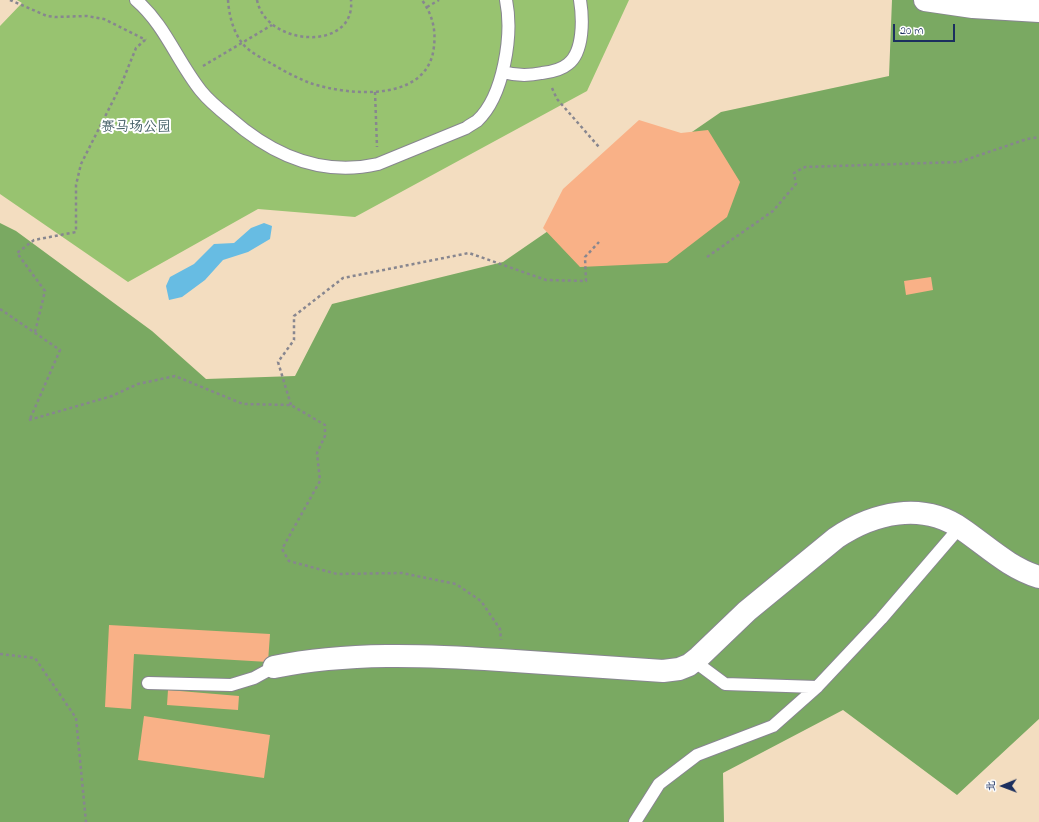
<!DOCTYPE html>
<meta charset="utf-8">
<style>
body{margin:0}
#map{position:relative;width:1039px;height:822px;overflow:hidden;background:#f3ddc0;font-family:"Indie Flower","LXGW WenKai TC",sans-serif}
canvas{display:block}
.north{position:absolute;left:983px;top:766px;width:40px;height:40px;-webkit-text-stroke:3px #fff;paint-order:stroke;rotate:269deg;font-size:11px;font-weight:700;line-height:16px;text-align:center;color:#1b2f5e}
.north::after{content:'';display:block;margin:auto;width:14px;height:18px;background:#1b2f5e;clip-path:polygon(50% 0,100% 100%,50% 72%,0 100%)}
.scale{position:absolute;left:893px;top:24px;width:62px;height:18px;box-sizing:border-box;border:2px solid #1b2f5e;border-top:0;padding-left:5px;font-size:12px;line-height:14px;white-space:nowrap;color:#1b2f5e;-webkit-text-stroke:3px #fff;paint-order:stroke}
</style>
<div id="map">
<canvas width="1039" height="822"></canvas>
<div class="north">北</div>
<div class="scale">20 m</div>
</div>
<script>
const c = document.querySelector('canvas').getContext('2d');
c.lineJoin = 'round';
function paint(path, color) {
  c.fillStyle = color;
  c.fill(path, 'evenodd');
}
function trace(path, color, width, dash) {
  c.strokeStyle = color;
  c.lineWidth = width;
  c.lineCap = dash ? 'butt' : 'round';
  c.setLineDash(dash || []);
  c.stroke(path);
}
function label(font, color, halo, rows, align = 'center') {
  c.font = font + ' "Indie Flower","LXGW WenKai TC",sans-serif';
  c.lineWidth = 4;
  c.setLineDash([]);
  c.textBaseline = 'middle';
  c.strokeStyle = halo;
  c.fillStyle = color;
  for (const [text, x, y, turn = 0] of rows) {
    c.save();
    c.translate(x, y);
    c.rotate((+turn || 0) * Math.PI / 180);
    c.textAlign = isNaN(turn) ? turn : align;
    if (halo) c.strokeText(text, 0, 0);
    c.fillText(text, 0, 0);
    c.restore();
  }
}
paint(new Path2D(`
 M 17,0 L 629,0 L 587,91 L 355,217 L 258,209 L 128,282 L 0,194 L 0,26 L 22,3 Z`), '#98c370');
paint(new Path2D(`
 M 892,0 L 1039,0 L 1039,719 L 957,795 L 843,710 L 723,773 L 724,822 L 0,822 L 0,223 L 16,231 L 152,331 L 206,379 L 295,376 L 332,304 L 503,262 L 721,112 L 889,76 Z`), '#7aa962');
paint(new Path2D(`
 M 264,223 L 272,226 L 270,239 L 248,252 L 223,260 L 205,280 L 182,297 L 169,300 L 166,286 L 170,277 L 194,264 L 214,244 L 234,243 L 251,228 Z`), '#67bce3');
paint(new Path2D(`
 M 639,120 L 681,133 L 708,130 L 740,182 L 727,217 L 667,263 L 580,267 L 543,228 L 563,189 Z
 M 931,277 L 933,290 L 906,295 L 904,281 Z
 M 109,625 L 270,634 L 268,662 L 134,654 L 131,709 L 105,707 Z
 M 168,690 L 239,696 L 238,710 L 167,705 Z
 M 144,716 L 270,735 L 264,778 L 138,760 Z`), '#f9b187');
const service = new Path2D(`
 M 136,0 C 165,25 177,61 201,91 C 209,101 220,110 230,118 C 272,155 321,177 378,164 L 466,128 C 470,125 474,123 477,121 C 504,96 513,34 506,0
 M 503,72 C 517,76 528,76 542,73 C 551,72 561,70 568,64 C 584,52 583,18 580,0
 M 694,661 L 725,684 L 817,687
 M 148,683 L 231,685 L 254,678 L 274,667
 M 635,822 L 659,784 L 697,755 L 773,726 L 817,687 L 881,619 L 960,527`);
const minor = new Path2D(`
 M 925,0 L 973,7 L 1039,11
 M 274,667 C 348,652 425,655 500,660 C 554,664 609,667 663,671 L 679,669 L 689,665 L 699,657 L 747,611 L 836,538 C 873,513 922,501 962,529 C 987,546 1009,568 1039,577`);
trace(service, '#87868f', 14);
trace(minor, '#87868f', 24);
trace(new Path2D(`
 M 10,0 L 47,16 L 55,17 L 87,16 L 104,19 L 146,40
 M 228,0 C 229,15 233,31 242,43 C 249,52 262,58 272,64 C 284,71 297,78 310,83 C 349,96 429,103 434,46 C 436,29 432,14 422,0
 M 257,0 C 266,47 356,52 351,0
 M 427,7 L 439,0
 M 203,66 L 272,25
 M 552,88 L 557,99 L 599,147
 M 375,92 L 377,147
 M 707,257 L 773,211 L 796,184 L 794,173 L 805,167 L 959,162 L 1027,139 L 1039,137
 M 0,309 L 60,350 L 30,419
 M 35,332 L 45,291 L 17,253 L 34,240 L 76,232 L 76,185 L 81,164 L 121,85 L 136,48 L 145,40
 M 291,405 L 278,362 L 294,340 L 294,316 L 343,278 L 469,253 L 546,280 L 586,281 L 585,257 L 599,242
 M 29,420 L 112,396 L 138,384 L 175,376 L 243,404 L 291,405 L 325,425 L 325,436 L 317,453 L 320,481 L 282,549 L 289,561 L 337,574 L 402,573 L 456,584 L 481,601 L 500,629 L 501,640
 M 0,654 L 35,658 L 76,718 L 86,822`), '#87868f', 2.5, [3, 3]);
trace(service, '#fff', 12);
trace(minor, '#fff', 22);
label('14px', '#405b63', '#fff', [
 ["赛马场公园",136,129]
]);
</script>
